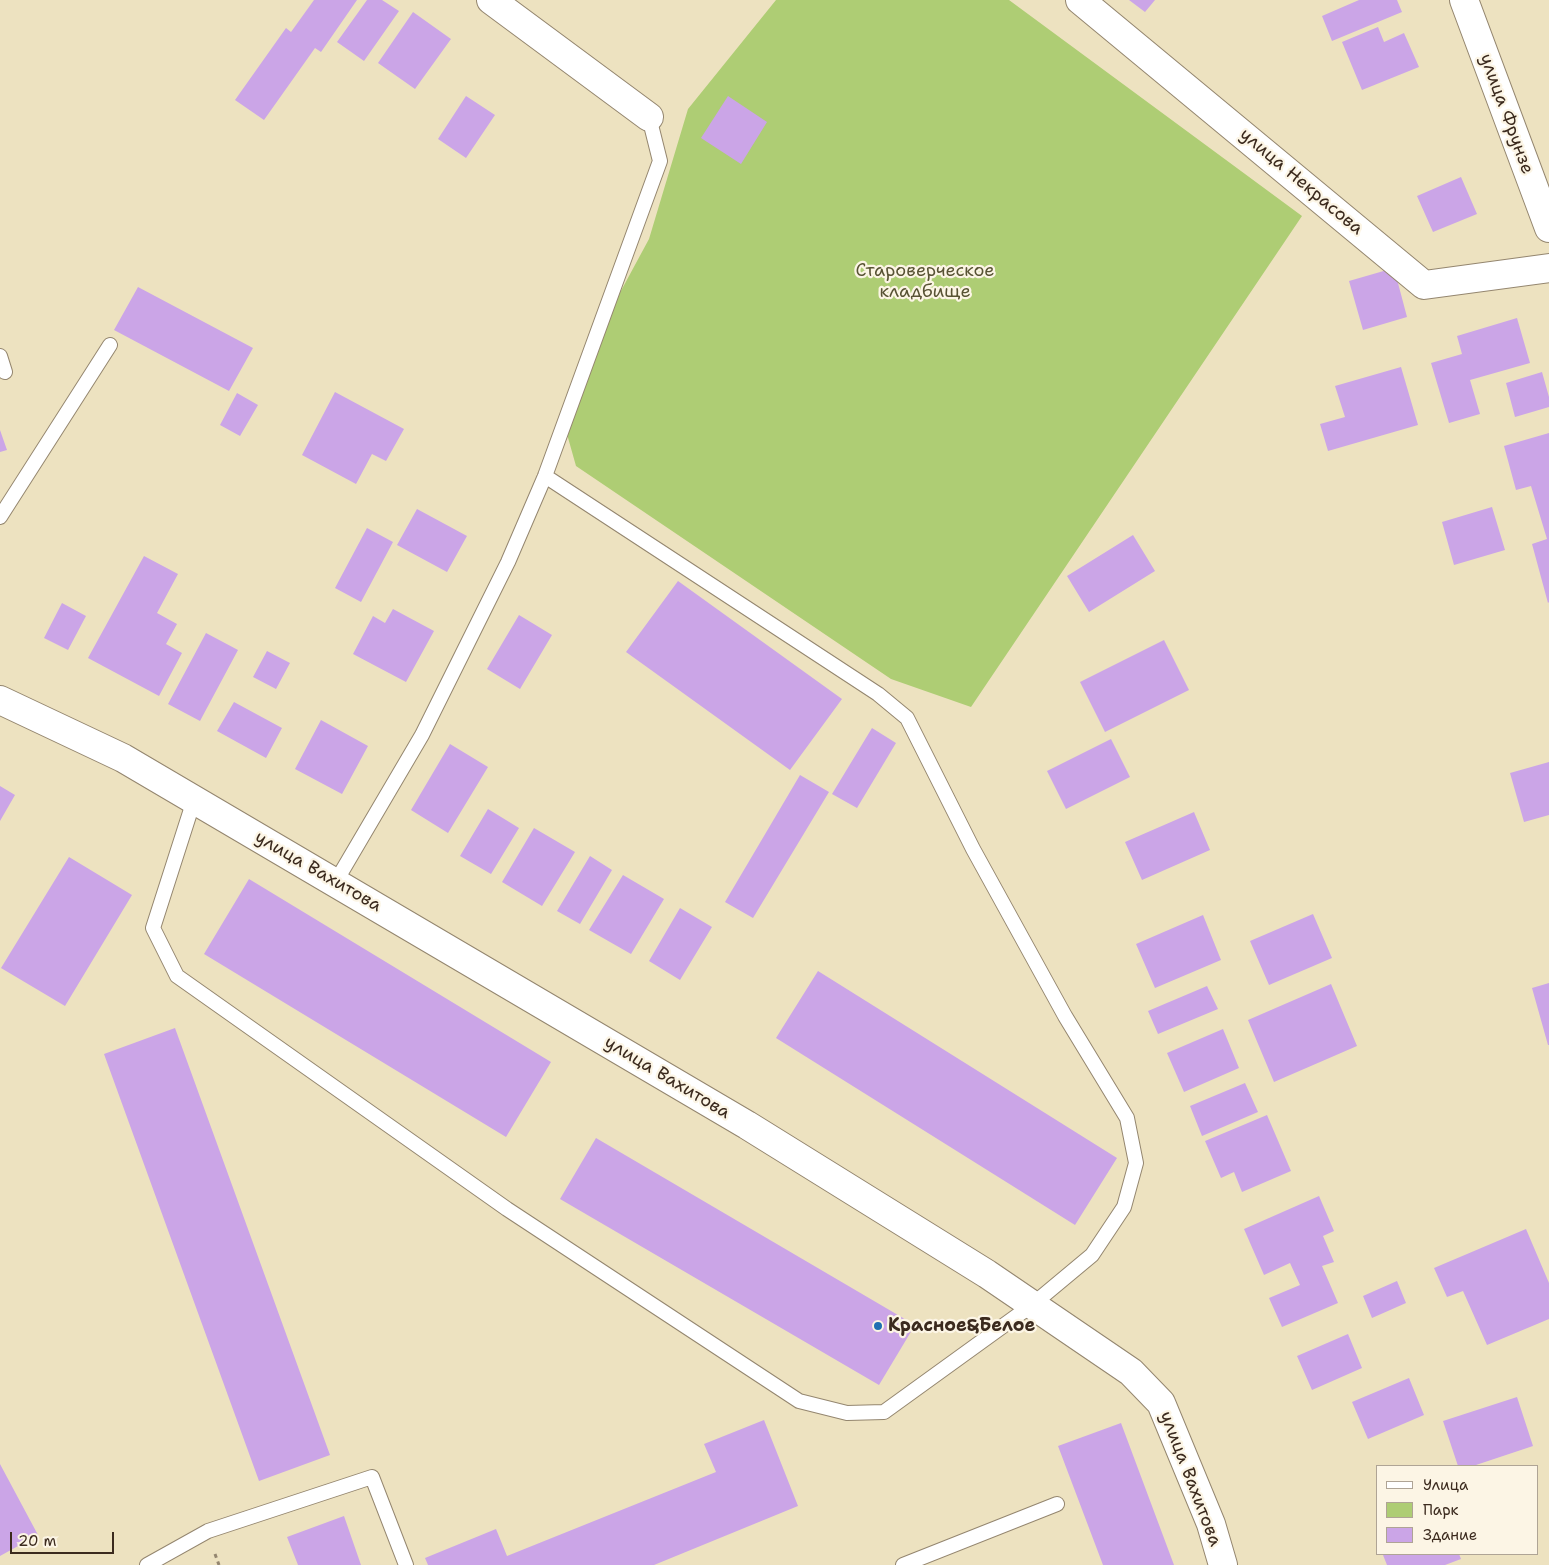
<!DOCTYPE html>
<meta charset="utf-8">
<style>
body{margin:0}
#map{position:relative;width:1549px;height:1565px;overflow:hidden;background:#ede2c0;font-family:"Shantell Sans",sans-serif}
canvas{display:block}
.legend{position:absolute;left:1376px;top:1465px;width:162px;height:90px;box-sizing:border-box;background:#fcf5e5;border:1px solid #afa495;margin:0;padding:6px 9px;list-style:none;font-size:15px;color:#3b2a1e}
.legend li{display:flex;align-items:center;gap:10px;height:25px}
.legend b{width:25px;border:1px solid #afa495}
.scale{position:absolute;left:10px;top:1532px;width:104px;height:22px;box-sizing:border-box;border:2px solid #3b2a1e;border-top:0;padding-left:6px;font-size:15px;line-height:18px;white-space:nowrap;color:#3b2a1e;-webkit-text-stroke:4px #fcf5e5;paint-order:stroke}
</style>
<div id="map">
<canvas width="1549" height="1565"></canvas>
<ul class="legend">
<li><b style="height:6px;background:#fff"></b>Улица</li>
<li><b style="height:14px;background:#aecd74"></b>Парк</li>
<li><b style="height:14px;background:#cba5e7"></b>Здание</li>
</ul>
<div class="scale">20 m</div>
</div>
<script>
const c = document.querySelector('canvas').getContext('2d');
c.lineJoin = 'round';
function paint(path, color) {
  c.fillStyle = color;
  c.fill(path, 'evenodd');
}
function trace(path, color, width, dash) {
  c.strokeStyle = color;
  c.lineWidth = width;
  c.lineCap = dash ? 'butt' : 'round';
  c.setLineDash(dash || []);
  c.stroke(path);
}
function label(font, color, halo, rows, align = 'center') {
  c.font = font + ' "Shantell Sans",sans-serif';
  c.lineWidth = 4.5;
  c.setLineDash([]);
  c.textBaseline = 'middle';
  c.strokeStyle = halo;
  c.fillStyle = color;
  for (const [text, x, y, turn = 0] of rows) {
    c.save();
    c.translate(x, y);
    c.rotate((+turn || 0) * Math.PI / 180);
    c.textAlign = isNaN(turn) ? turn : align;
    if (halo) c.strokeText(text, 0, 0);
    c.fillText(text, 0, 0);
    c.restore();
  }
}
paint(new Path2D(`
 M 776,0 L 1009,0 L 1302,216 L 971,707 L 891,679 L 576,466 L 563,420 L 576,374 L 649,239 L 688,109 Z`), '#aecd74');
paint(new Path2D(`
 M 314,0 L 357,0 L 321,52 L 315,48 L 264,120 L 235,100 L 286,28 L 291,32 Z
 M 367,0 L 382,0 L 399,11 L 364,61 L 337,42 Z
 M 1129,0 L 1155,0 L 1145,12 Z
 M 1359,0 L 1397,0 L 1402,12 L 1332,41 L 1322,16 Z
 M 413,12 L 451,39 L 415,89 L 378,63 Z
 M 1378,27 L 1384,42 L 1404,33 L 1419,67 L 1362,90 L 1342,42 Z
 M 466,96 L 495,115 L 466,158 L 438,139 Z
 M 728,96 L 767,122 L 741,164 L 701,138 Z
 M 1461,177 L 1477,214 L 1433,232 L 1417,196 Z
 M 1394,268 L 1407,317 L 1363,330 L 1349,281 Z
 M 138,287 L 253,348 L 229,391 L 114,330 Z
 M 1517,318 L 1530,363 L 1470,380 L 1480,414 L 1449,423 L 1431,363 L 1462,354 L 1457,336 Z
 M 1401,367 L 1418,425 L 1328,451 L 1320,424 L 1345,417 L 1335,386 Z
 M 1542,372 L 1549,397 L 1549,407 L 1515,417 L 1506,383 Z
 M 335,392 L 404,429 L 386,461 L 372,454 L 356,484 L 302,455 Z
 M 237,393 L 258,405 L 240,436 L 220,425 Z
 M 0,430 L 7,450 L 0,452 Z
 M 1549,433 L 1549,602 L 1548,603 L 1532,544 L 1547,539 L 1531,486 L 1516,490 L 1504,446 Z
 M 1492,507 L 1505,550 L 1454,565 L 1442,522 Z
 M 417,509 L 467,536 L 447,572 L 397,545 Z
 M 367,528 L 393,542 L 361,602 L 335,588 Z
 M 1133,535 L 1155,571 L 1089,612 L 1067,576 Z
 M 144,556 L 178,574 L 157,613 L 177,624 L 166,644 L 182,653 L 159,696 L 88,658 Z
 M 678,581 L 842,699 L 790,770 L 626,652 Z
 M 62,603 L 86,616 L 68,650 L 44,638 Z
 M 393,609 L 434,631 L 406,682 L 353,654 L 373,616 L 385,623 Z
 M 519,615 L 552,635 L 520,689 L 487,669 Z
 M 206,633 L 238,650 L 200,721 L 168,704 Z
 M 1164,640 L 1189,690 L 1105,732 L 1080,682 Z
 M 267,651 L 290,663 L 276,689 L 253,677 Z
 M 234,702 L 282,728 L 266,758 L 217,731 Z
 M 321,720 L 368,746 L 342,794 L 295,769 Z
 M 872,728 L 896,743 L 857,808 L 832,794 Z
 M 1111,739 L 1130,777 L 1066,809 L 1047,771 Z
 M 450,744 L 488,767 L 448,833 L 411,810 Z
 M 1549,762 L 1549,815 L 1524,822 L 1510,773 Z
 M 800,775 L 829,792 L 753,918 L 725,902 Z
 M 0,786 L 15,795 L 0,821 Z
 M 488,809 L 519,828 L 491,874 L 460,856 Z
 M 1194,812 L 1210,850 L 1142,880 L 1125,842 Z
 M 534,828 L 575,852 L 542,906 L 502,882 Z
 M 590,856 L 612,870 L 580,924 L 557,911 Z
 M 69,857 L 132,895 L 65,1006 L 1,968 Z
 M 623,875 L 664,899 L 631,954 L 589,930 Z
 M 249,879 L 551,1062 L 506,1137 L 204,954 Z
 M 680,908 L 712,927 L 680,980 L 649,961 Z
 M 1313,914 L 1332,958 L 1269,985 L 1250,941 Z
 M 1203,915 L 1221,960 L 1155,988 L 1136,944 Z
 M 818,971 L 1117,1158 L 1075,1225 L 776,1038 Z
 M 1549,983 L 1549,1045 L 1548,1045 L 1532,988 Z
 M 1331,984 L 1357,1046 L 1274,1082 L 1248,1020 Z
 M 1207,986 L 1218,1009 L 1158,1034 L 1148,1011 Z
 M 175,1028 L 330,1455 L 259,1481 L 104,1054 Z
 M 1223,1029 L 1239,1068 L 1184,1092 L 1167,1053 Z
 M 1245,1083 L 1258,1112 L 1202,1136 L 1190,1106 Z
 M 1267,1115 L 1291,1171 L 1242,1192 L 1234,1172 L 1221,1178 L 1205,1141 Z
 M 596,1138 L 915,1325 L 879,1385 L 560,1199 Z
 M 1319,1196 L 1334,1231 L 1323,1236 L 1334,1262 L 1322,1266 L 1338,1303 L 1282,1327 L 1269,1298 L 1300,1285 L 1290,1263 L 1264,1275 L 1244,1229 Z
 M 1526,1229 L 1549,1283 L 1549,1319 L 1487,1345 L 1463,1291 L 1447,1297 L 1434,1268 Z
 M 1397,1281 L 1406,1303 L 1372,1318 L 1363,1296 Z
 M 1348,1334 L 1362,1368 L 1312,1390 L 1297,1356 Z
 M 1409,1378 L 1424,1415 L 1368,1439 L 1352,1402 Z
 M 1517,1397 L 1533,1446 L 1473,1466 L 1458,1466 L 1443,1421 Z
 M 764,1420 L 798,1506 L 654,1565 L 428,1565 L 425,1558 L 496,1529 L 507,1556 L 716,1472 L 704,1444 Z
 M 1121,1423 L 1174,1565 L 1103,1565 L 1058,1446 Z
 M 0,1464 L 38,1535 L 0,1556 Z
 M 344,1516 L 361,1565 L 298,1565 L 287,1537 Z
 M 1386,1554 L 1459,1554 L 1461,1559 L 1445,1565 L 1387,1565 L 1383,1555 Z`), '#cba5e7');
const lane = new Path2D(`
 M 0,356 L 5,372
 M 0,517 L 110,345
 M 194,800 L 153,928 L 177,976 L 507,1209 L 799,1401 L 847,1413 L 884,1412 L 1032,1305 L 1092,1255 L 1124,1207 L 1136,1163 L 1127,1118 L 1065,1016 L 973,849 L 907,718 L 878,694 L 545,476
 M 335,883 L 422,735 L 508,562 L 545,476 L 660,161 L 649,117
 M 147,1565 L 208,1531 L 372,1477 L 406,1565
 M 903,1565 L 1057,1504`);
const street = new Path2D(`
 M 491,0 L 649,117
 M 1080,0 L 1424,285 L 1549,268
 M 1464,0 L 1549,228
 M 0,700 L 123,758 L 747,1125 L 987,1274 L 1131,1372 L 1161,1403 L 1211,1524 L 1223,1565`);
trace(lane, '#94866f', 16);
trace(street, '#94866f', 30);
trace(new Path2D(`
 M 215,1554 L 219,1565`), '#94866f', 3, [4, 4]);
trace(lane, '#fff', 14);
trace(street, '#fff', 28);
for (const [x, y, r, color] of [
 [878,1326,5,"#1f6fb2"]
]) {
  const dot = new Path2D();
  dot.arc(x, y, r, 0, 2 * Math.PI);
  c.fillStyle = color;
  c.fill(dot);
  trace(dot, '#fcf5e5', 2);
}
label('18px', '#3b2a1e', '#fcf5e5', [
 ["улица Фрунзе",1506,114,70],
 ["улица Некрасова",1301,182,40],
 ["улица Вахитова",318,872,30],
 ["улица Вахитова",667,1078,31],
 ["улица Вахитова",1190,1479,69]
]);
label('18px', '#585334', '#fcf5e5', [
 ["Староверческое",925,271],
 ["кладбище",925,292]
]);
label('bold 18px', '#3b2a1e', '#fcf5e5', [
 ["Красное&Белое",888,1326]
], 'left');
</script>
